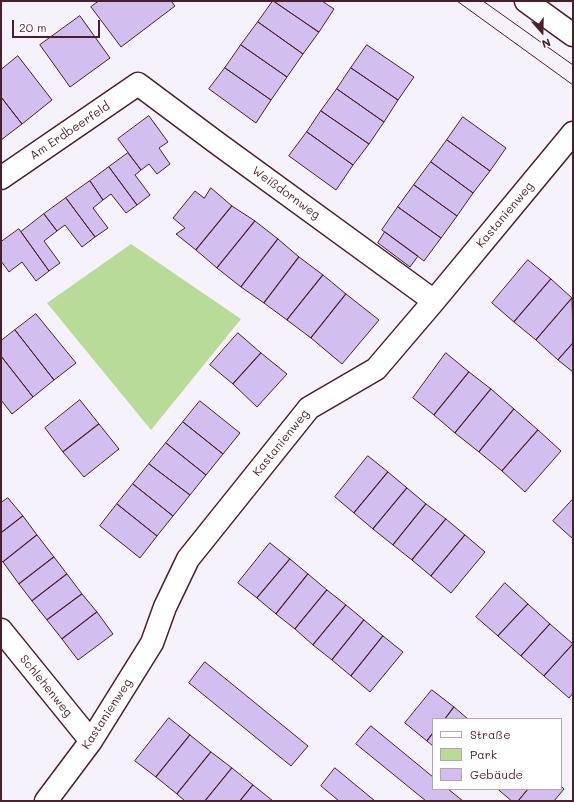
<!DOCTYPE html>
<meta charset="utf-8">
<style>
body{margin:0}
#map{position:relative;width:574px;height:802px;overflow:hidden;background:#f6f2fc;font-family:Mali,sans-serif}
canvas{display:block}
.frame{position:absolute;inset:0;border:2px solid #4a1f2b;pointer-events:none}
.legend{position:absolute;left:432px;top:718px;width:130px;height:72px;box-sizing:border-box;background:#fff;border:1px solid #b7a5aa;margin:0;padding:5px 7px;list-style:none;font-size:12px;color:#4a1f2b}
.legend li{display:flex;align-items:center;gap:8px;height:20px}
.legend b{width:20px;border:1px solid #b7a5aa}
.north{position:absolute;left:522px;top:12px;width:40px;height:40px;-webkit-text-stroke:3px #fff;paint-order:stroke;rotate:160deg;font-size:11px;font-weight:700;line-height:16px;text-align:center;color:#4a1f2b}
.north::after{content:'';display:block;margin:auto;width:14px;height:18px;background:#4a1f2b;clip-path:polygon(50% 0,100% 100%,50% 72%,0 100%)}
.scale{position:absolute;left:12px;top:20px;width:88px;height:18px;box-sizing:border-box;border:2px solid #4a1f2b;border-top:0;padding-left:5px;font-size:12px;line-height:14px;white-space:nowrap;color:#4a1f2b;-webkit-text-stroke:3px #fff;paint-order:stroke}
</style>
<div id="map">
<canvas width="574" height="802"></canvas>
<div class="frame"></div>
<ul class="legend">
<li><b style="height:5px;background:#fff"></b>Straße</li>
<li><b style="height:11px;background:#b8dc97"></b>Park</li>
<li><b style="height:11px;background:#d2bfef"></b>Gebäude</li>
</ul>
<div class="north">N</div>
<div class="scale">20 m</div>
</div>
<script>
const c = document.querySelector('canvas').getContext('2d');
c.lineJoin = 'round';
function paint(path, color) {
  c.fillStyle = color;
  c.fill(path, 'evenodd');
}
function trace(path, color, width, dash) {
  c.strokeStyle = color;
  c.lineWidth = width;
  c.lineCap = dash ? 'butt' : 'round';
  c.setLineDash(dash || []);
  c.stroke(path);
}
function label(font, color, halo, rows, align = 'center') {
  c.font = font + ' Mali,sans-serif';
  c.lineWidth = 3;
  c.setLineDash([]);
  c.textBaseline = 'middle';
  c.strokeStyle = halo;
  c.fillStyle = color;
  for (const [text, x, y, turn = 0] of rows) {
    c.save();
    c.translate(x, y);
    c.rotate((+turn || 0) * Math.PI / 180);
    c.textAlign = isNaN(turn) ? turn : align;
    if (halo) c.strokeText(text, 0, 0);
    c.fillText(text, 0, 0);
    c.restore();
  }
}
paint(new Path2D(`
 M 131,244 L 241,319 L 151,430 L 47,303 Z`), '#b8dc97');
const building = new Path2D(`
 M 99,1 L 171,1 L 175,6 L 121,47 L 91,7 Z
 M 273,1 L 319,32 L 303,54 L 258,22 Z
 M 274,1 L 322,1 L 334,9 L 319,32 Z
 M 80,16 L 110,58 L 70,87 L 40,45 Z
 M 258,22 L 303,54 L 287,77 L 241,45 Z
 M 241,45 L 287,77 L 271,100 L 225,68 Z
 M 367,45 L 414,77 L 398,100 L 351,68 Z
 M 18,56 L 52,100 L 22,124 L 1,97 L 1,70 Z
 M 225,68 L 271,100 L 256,123 L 209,89 Z
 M 351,68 L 398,100 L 384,122 L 337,89 Z
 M 337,89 L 384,122 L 369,144 L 321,111 Z
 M 1,97 L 22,124 L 1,140 Z
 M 321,111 L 369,144 L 353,165 L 307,132 Z
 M 149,116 L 168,142 L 159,148 L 170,164 L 157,174 L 149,164 L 141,170 L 118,139 Z
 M 463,117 L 506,148 L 490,171 L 447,140 Z
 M 307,132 L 353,165 L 336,190 L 289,156 Z
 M 447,140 L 490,171 L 473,193 L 431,162 Z
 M 128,153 L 141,170 L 135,175 L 150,195 L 137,205 L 109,167 Z
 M 431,162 L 473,193 L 457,216 L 414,185 Z
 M 109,167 L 137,205 L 126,213 L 111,194 L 103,200 L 90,181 Z
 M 90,181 L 103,200 L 93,208 L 108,228 L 95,237 L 66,198 Z
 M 414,185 L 457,216 L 441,238 L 398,207 Z
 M 211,188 L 232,206 L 196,250 L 176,234 L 185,228 L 173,218 L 195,191 L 204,198 Z
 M 66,198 L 95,237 L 82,247 L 65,225 L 57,231 L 44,214 Z
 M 232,206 L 255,221 L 217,268 L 196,250 Z
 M 398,207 L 441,238 L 424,261 L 382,230 Z
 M 44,214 L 57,231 L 44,241 L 60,263 L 49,271 L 21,232 Z
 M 255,221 L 278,239 L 241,287 L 217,268 Z
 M 19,229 L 49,271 L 36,281 L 22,262 L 9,272 L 1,261 L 1,242 Z
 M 385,232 L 418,256 L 410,267 L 378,243 Z
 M 278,239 L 299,257 L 264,303 L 241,287 Z
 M 299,257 L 323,275 L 287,320 L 264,303 Z
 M 528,260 L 551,279 L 514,322 L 492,303 Z
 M 323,275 L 346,294 L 311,338 L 287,320 Z
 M 551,279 L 572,298 L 536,340 L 514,322 Z
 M 346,294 L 379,320 L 342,364 L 311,338 Z
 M 572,298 L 573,343 L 558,360 L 536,340 Z
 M 36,314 L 76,363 L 54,380 L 15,330 Z
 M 15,330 L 54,380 L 33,397 L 1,356 L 1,341 Z
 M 238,333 L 261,353 L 233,384 L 210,365 Z
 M 573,343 L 573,372 L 558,360 Z
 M 261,353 L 287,374 L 257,407 L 233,384 Z
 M 446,353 L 469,372 L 434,415 L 413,398 Z
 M 1,356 L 33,397 L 12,414 L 1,400 Z
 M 469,372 L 491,389 L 455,433 L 434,415 Z
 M 491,389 L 514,409 L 479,452 L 455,433 Z
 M 80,400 L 99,424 L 63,452 L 45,428 Z
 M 200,401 L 240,433 L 223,454 L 183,422 Z
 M 514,409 L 538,430 L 502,471 L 479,452 Z
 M 183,422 L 223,454 L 206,475 L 166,443 Z
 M 99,424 L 119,449 L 84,477 L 63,452 Z
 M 538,430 L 561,451 L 525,492 L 502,471 Z
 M 166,443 L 206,475 L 190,495 L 149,464 Z
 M 368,456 L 388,472 L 354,513 L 335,497 Z
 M 149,464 L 190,495 L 173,516 L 133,484 Z
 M 388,472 L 407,488 L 373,529 L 354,513 Z
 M 133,484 L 173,516 L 157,536 L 117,504 Z
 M 407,488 L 426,504 L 393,545 L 373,529 Z
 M 8,498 L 23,516 L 1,533 L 1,503 Z
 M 573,499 L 573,539 L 553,521 Z
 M 117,504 L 157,536 L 140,558 L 100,526 Z
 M 426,504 L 446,519 L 412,560 L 393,545 Z
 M 23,516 L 37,535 L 3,562 L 1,560 L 1,533 Z
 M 446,519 L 465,535 L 431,576 L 412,560 Z
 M 37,535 L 54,557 L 19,584 L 3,562 Z
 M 465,535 L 485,552 L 451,593 L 431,576 Z
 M 270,543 L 290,559 L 257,598 L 238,583 Z
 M 54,557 L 67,574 L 32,601 L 19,584 Z
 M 290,559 L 308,574 L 276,614 L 257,598 Z
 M 67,574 L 82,594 L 47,620 L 32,601 Z
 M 308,574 L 327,590 L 295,629 L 276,614 Z
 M 505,583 L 528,604 L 498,636 L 476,617 Z
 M 327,590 L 346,605 L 313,645 L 295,629 Z
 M 82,594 L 97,612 L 62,639 L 47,620 Z
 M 528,604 L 550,624 L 521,656 L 498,636 Z
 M 346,605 L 364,620 L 332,660 L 313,645 Z
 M 97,612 L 113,634 L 78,660 L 62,639 Z
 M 364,620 L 383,636 L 351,676 L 332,660 Z
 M 550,624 L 573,644 L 544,676 L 521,656 Z
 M 383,636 L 403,652 L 370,692 L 351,676 Z
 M 573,644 L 573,693 L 569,698 L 544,676 Z
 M 205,662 L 308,746 L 291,766 L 189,683 Z
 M 432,690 L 454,707 L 445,719 L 433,719 L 433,733 L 427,741 L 405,723 Z
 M 454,707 L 468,719 L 445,719 Z
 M 169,718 L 190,735 L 156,777 L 135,761 Z
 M 371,726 L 433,777 L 433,789 L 448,789 L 463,801 L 426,801 L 356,744 Z
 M 433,733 L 433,746 L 427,741 Z
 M 190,735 L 211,752 L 177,794 L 156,777 Z
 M 211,752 L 232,768 L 205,801 L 185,801 L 177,794 Z
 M 232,768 L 253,785 L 240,801 L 205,801 Z
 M 335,768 L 375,801 L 339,801 L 321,786 Z
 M 253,785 L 273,801 L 240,801 Z
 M 561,786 L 564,789 L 554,801 L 518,801 L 528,789 L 561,789 Z
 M 498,789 L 528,789 L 518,801 L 512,801 Z`);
paint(building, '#d2bfef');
trace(building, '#4a1f2b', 1);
const minor = new Path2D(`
 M 1,178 L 138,84 L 217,143 L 434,301
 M 1,630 L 91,741
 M 46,801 L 91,741 L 152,643 L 165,607 L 188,559 L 309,408 L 376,369 L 434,301 L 573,133`);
const tertiary = new Path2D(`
 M 526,1 L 573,35`);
trace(minor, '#4a1f2b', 25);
trace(tertiary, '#4a1f2b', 25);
trace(minor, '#fff', 22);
trace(tertiary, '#fff', 22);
trace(new Path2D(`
 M 457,1 L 573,85
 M 483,1 L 573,65`), '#4a1f2b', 1);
label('12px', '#4a1f2b', '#fff', [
 ["Am Erdbeerfeld",70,131,-34],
 ["Weißdornweg",286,193,36],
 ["Kastanienweg",505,215,-50],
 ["Kastanienweg",281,443,-51],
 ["Schlehenweg",46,686,51],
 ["Kastanienweg",107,714,-57]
]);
</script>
